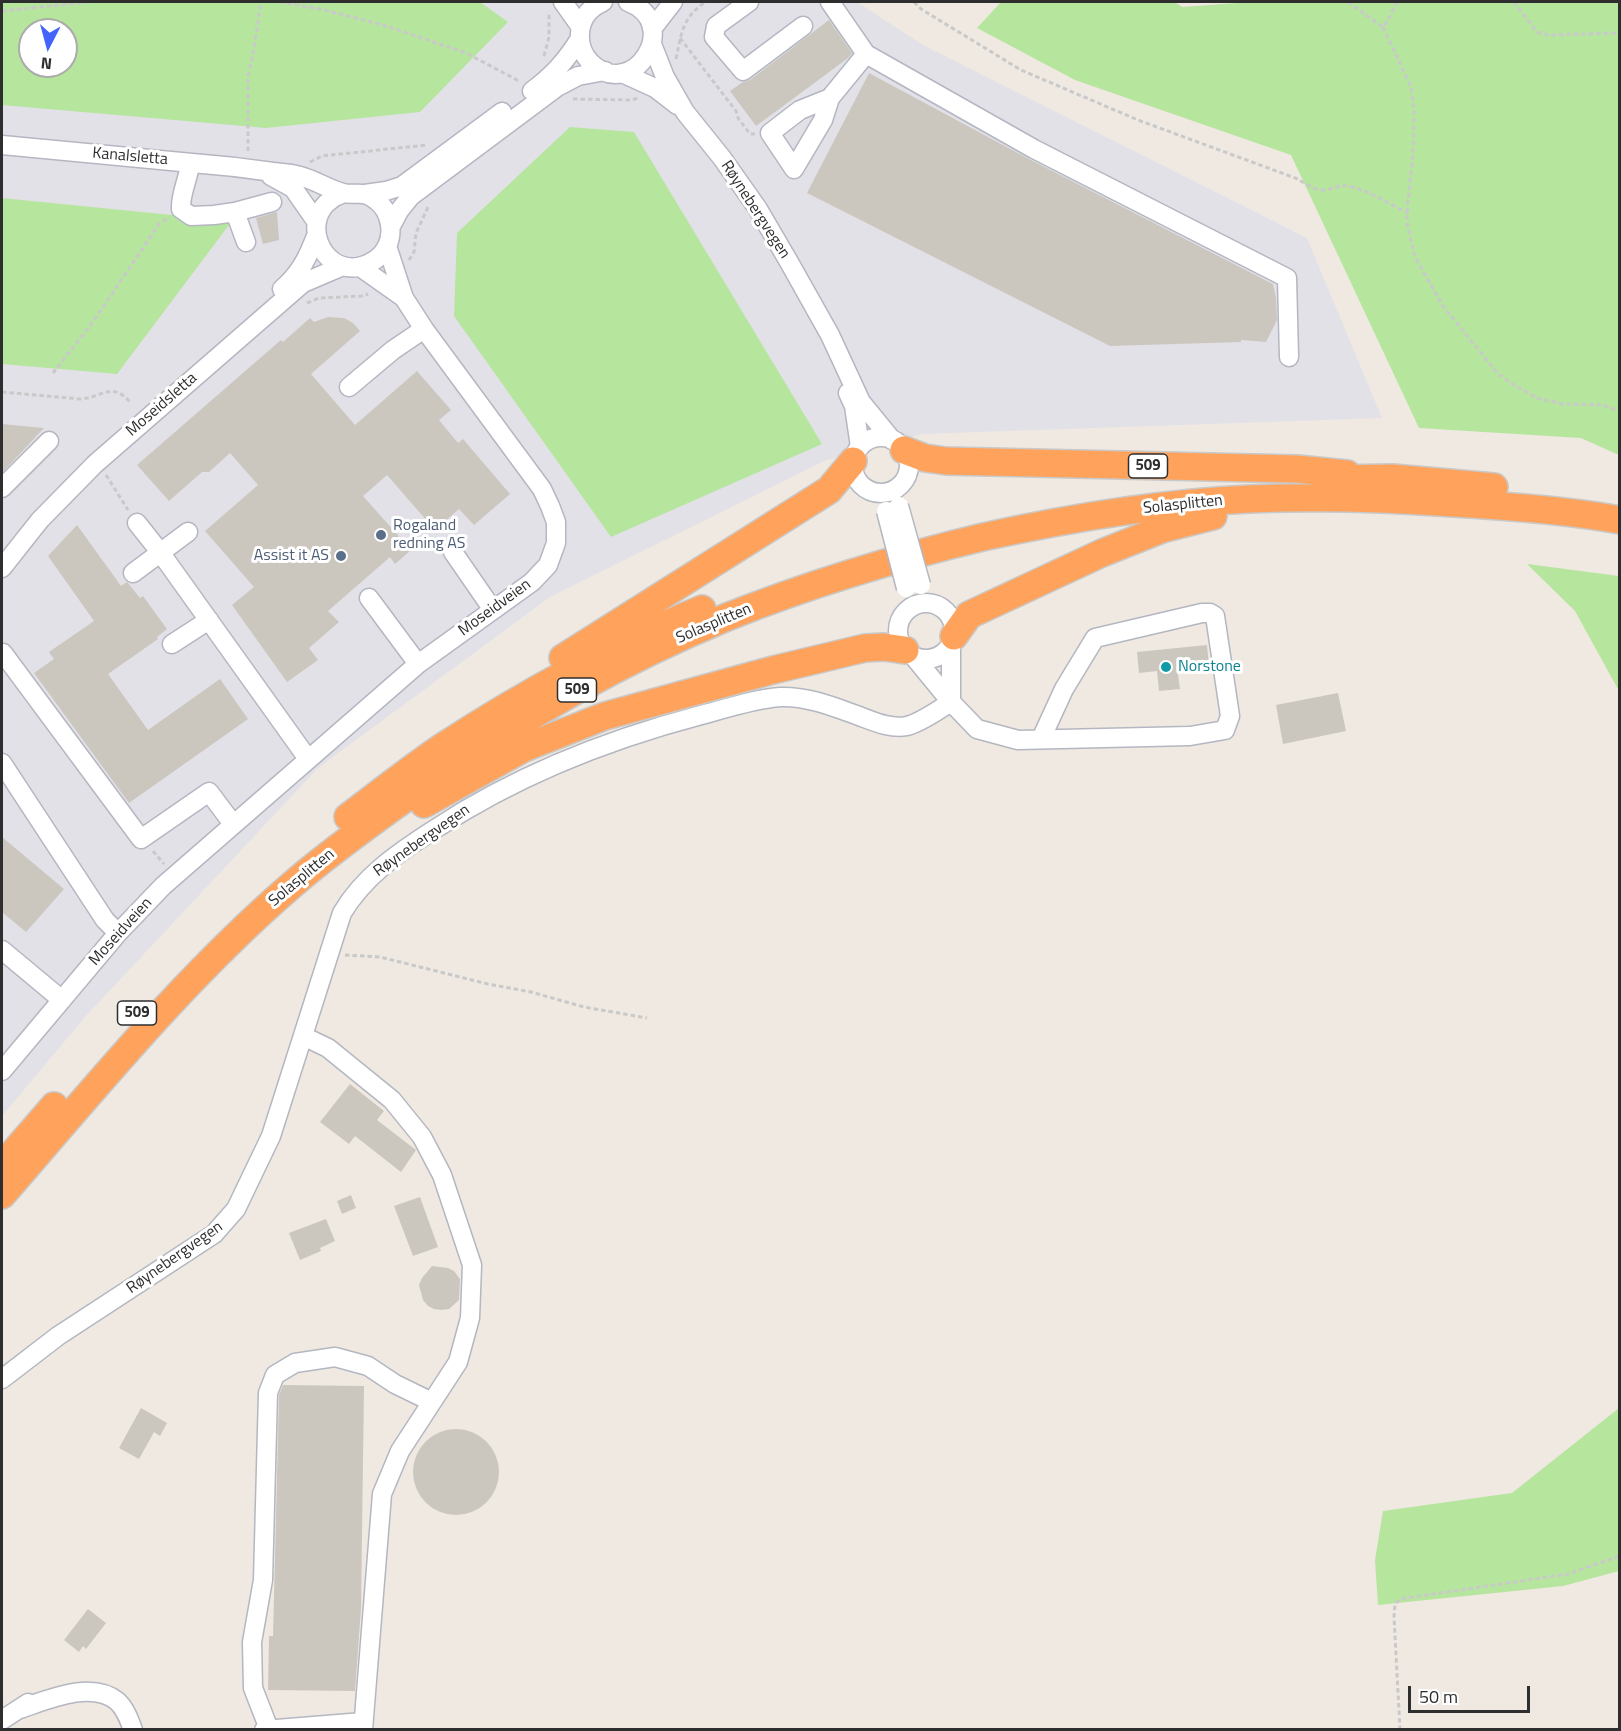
<!DOCTYPE html>
<meta charset="utf-8">
<style>
body{margin:0}
#map{position:relative;width:1621px;height:1731px;overflow:hidden;background:#efe9e1;font-family:"Titillium Web",sans-serif}
canvas{display:block}
.frame{position:absolute;inset:0;border:3px solid #2e2e2e;pointer-events:none}
.north{position:absolute;left:18px;top:18px;width:60px;height:60px;box-sizing:border-box;background:#fff;border:2px solid #ababab;border-radius:50%;rotate:186deg;font-size:16px;font-weight:700;line-height:24px;text-align:center;color:#2e2e2e}
.north::after{content:'';display:block;margin:auto;width:21px;height:27px;background:#4264fb;clip-path:polygon(50% 0,100% 100%,50% 72%,0 100%)}
.scale{position:absolute;left:1408px;top:1686px;width:122px;height:27px;box-sizing:border-box;border:3px solid #2e2e2e;border-top:0;padding-left:8px;font-size:18px;line-height:21px;white-space:nowrap;color:#2e2e2e;-webkit-text-stroke:4px #fff;paint-order:stroke}
</style>
<div id="map">
<canvas width="1621" height="1731"></canvas>
<div class="frame"></div>
<div class="north">N</div>
<div class="scale">50 m</div>
</div>
<script>
const c = document.querySelector('canvas').getContext('2d');
c.lineJoin = 'round';
function paint(path, color) {
  c.fillStyle = color;
  c.fill(path, 'evenodd');
}
function trace(path, color, width, dash) {
  c.strokeStyle = color;
  c.lineWidth = width;
  c.lineCap = dash ? 'butt' : 'round';
  c.setLineDash(dash || []);
  c.stroke(path);
}
function label(font, color, halo, rows, align = 'center') {
  c.font = font + ' "Titillium Web",sans-serif';
  c.lineWidth = 6;
  c.setLineDash([]);
  c.textBaseline = 'middle';
  c.strokeStyle = halo;
  c.fillStyle = color;
  for (const [text, x, y, turn = 0] of rows) {
    c.save();
    c.translate(x, y);
    c.rotate((+turn || 0) * Math.PI / 180);
    c.textAlign = isNaN(turn) ? turn : align;
    if (halo) c.strokeText(text, 0, 0);
    c.fillText(text, 0, 0);
    c.restore();
  }
}
paint(new Path2D(`
 M 2,2 L 857,2 L 923,45 L 1307,238 L 1382,418 L 922,434 L 824,461 L 550,597 L 318,768 L 85,1017 L 2,1116 ZM 30,30 L 66,30 L 66,66 L 30,66 Z`), '#e3e1e8');
paint(new Path2D(`
 M 2,2 L 480,2 L 508,22 L 420,112 L 266,128 L 2,105 ZM 30,30 L 66,30 L 66,66 L 30,66 Z
 M 1001,2 L 1175,2 L 1182,7 L 1251,2 L 1619,2 L 1619,455 L 1581,438 L 1419,428 L 1291,155 L 1075,80 L 977,28 Z
 M 570,127 L 634,132 L 822,444 L 611,537 L 454,316 L 457,233 Z
 M 2,198 L 232,221 L 117,374 L 2,364 Z
 M 1527,564 L 1619,576 L 1619,691 L 1575,611 Z
 M 1619,1408 L 1619,1571 L 1563,1586 L 1378,1605 L 1375,1560 L 1383,1511 L 1512,1493 Z`), '#b6e59e');
paint(new Path2D(`
 M 829,20 L 852,53 L 848,58 L 813,84 L 756,126 L 730,91 L 743,82 L 750,80 Z
 M 869,73 L 1029,159 L 1273,284 L 1276,298 L 1277,320 L 1266,342 L 1241,340 L 1241,342 L 1110,346 L 807,193 Z
 M 277,212 L 279,240 L 263,244 L 256,218 Z
 M 328,317 L 344,318 L 353,323 L 360,331 L 311,374 L 355,425 L 417,371 L 451,410 L 439,420 L 458,443 L 463,439 L 510,494 L 474,525 L 459,509 L 435,530 L 387,475 L 363,496 L 411,550 L 395,564 L 390,557 L 328,611 L 339,622 L 309,648 L 318,660 L 287,682 L 232,605 L 254,587 L 205,531 L 258,485 L 230,453 L 209,472 L 202,472 L 169,501 L 137,465 L 281,340 L 283,342 L 310,318 L 314,322 Z
 M 2,424 L 44,428 L 2,473 Z
 M 77,525 L 121,586 L 127,582 L 140,598 L 143,596 L 167,629 L 157,637 L 158,639 L 108,674 L 148,730 L 220,679 L 248,719 L 129,803 L 34,673 L 54,659 L 49,652 L 94,621 L 48,556 Z
 M 1207,645 L 1209,666 L 1177,668 L 1180,689 L 1159,691 L 1157,671 L 1139,673 L 1137,652 Z
 M 1338,693 L 1346,731 L 1283,744 L 1276,705 Z
 M 2,837 L 64,889 L 26,932 L 2,912 Z
 M 350,1084 L 384,1111 L 377,1120 L 416,1150 L 401,1172 L 355,1136 L 349,1144 L 320,1122 Z
 M 351,1195 L 356,1208 L 342,1214 L 337,1201 Z
 M 420,1197 L 438,1247 L 413,1256 L 394,1206 Z
 M 326,1219 L 335,1241 L 320,1248 L 321,1251 L 300,1260 L 289,1233 Z
 M 432,1266 L 448,1268 L 454,1271 L 460,1279 L 459,1300 L 449,1309 L 442,1310 L 434,1309 L 428,1306 L 423,1300 L 419,1285 L 422,1278 Z
 M 283,1385 L 364,1386 L 361,1609 L 355,1691 L 268,1690 L 269,1636 L 273,1636 L 279,1395 Z
 M 141,1408 L 167,1423 L 160,1436 L 154,1432 L 139,1459 L 119,1448 Z
 M413 1472a43 43 0 1 1 86 0a43 43 0 1 1-86 0Z
 M 88,1609 L 106,1623 L 86,1649 L 83,1646 L 79,1652 L 64,1640 Z`), '#cbc7bf');
const minor = new Path2D(`
 M 563,2 L 580,26
 M 603,2 C 589,8 581,18 580,33 C 579,45 583,55 591,63 C 633,103 684,23 628,2
 M 749,2 L 716,26 L 714,37 L 743,71 L 803,26
 M 652,29 L 673,2
 M 652,44 L 665,77 L 685,112 L 722,158 L 758,209 L 789,262 L 830,335 L 861,402 L 892,440
 M 866,54 L 1034,149 L 1287,278 L 1289,357
 M 622,73 L 655,88 L 677,105
 M 532,91 C 553,75 565,62 579,40
 M 830,98 L 800,110 L 770,133 L 794,169 L 823,120 L 830,98 L 866,54 L 830,2
 M 2,145 C 65,151 128,157 192,163 C 219,165 246,168 273,172 C 282,173 292,173 300,176 C 315,180 328,189 343,193 C 356,196 363,189 377,201 C 390,211 394,232 387,246 C 382,257 370,265 358,267 C 321,273 300,220 332,199 C 335,196 340,195 344,193
 M 190,163 C 189,178 180,194 181,209 L 191,216 L 214,215 L 235,212 L 272,202
 M 271,176 L 293,188 L 316,221
 M 365,194 L 386,191 L 402,186 L 502,112
 M 235,212 L 246,242
 M 391,226 L 399,211 L 411,196 L 557,87 L 578,76 L 605,71
 M 360,267 L 404,298
 M 282,289 C 300,274 308,257 316,236
 M 349,387 L 393,350 L 424,329
 M 848,393 L 854,406 L 860,447
 M853 465a28 28 0 1 1 56 0a28 28 0 1 1-56 0Z
 M 2,488 L 49,441
 M 137,523 L 160,552 L 308,759
 M 453,552 L 493,610
 M 2,568 L 40,520 L 95,464 L 303,283 L 343,266
 M 133,573 L 188,532
 M 369,598 L 418,664
 M898 631a28 28 0 1 1 56 0a28 28 0 1 1-56 0Z
 M 172,644 L 209,620
 M 951,645 L 951,702
 M 3,653 L 141,839 L 209,792 L 233,824
 M 914,657 L 951,702 L 977,729 L 1018,740 L 1190,736 L 1225,730 L 1230,716 L 1215,616 L 1210,613 L 1202,613 L 1095,638 L 1064,689 L 1041,739
 M 2,763 L 105,920 L 118,933
 M 2,950 L 62,1000
 M 303,1036 L 328,1048 L 392,1100 L 422,1137 L 442,1175 L 472,1265 L 470,1318 L 458,1362 L 400,1451 L 382,1494 L 363,1730
 M 2,1071 L 118,933 L 163,886 L 418,664 L 532,582 L 548,565 L 556,543 L 556,522 L 550,506 L 542,489 L 424,329 L 404,298 L 387,246
 M 2,1379 L 58,1336 L 214,1234 L 236,1209 L 271,1136 L 342,913 C 364,876 399,852 435,829 C 517,775 606,740 701,715 C 727,708 754,699 780,697 C 808,696 834,707 859,716 C 875,722 890,729 907,726 C 922,722 938,710 951,702
 M 20,1709 C 47,1700 91,1680 117,1701 C 125,1708 129,1719 133,1730
 M 2,1720 L 28,1703
 M 269,1729 L 253,1688 L 252,1642 L 263,1580 L 268,1393 L 275,1375 L 295,1363 L 335,1357 L 368,1366 L 395,1384 L 432,1402
 M 264,1730 L 363,1722`);
const highway = new Path2D(`
 M 904,450 L 925,458 L 946,461 L 1297,469 L 1347,474
 M 1329,479 L 1393,478 L 1494,487
 M 954,636 L 969,615 L 1102,553 L 1162,529 L 1213,516
 M 563,658 L 829,490 L 853,461
 M 424,804 L 524,748 L 605,716 L 773,670 L 865,648 L 884,647 L 905,650
 M 348,817 C 380,793 411,768 444,746 C 525,693 612,646 702,609
 M 2,1166 L 54,1106
 M 2,1195 C 95,1088 185,977 293,884 C 331,851 371,823 411,794 C 510,725 615,663 727,617 C 810,584 896,558 983,537 C 1070,518 1160,503 1249,499 C 1318,496 1385,498 1453,503 C 1509,506 1565,510 1620,520`);
trace(minor, '#b4b7c1', 21);
trace(highway, '#c9c9c9', 30);
trace(new Path2D(`
 M 280,2 L 320,9 L 383,25 L 466,53 L 519,81
 M 914,2 L 921,9 L 1021,70 L 1138,120 L 1298,179 C 1305,184 1314,190 1324,190 C 1332,189 1338,185 1347,186 C 1366,189 1390,204 1407,213
 M 1348,2 L 1383,27 C 1390,19 1392,10 1397,2
 M 1514,2 L 1537,32 L 1548,35 L 1620,33
 M 2,11 L 88,2
 M 1383,27 L 1411,87 L 1414,109 L 1413,154 L 1408,200 L 1407,223 L 1415,257 L 1443,306 L 1498,374 L 1514,385 L 1537,398 L 1563,404 L 1603,405 L 1620,411
 M 680,38 L 736,111 L 738,118 L 750,134 L 755,134
 M 544,56 L 549,37 L 549,13
 M 676,59 C 682,31 682,19 705,2
 M 573,99 L 632,100 L 638,98
 M 248,151 L 248,76 L 254,49 L 261,2
 M 310,162 L 322,156 L 427,145
 M 409,260 L 414,252 L 416,233 L 429,205
 M 307,303 L 319,298 L 362,296 L 368,294
 M 53,373 L 93,322 L 159,224 L 168,218
 M 2,392 L 80,399 C 103,398 111,380 131,403
 M 106,475 L 128,510
 M 153,851 L 164,864
 M 345,955 L 380,957 L 488,984 L 531,992 L 584,1007 L 647,1018
 M 1400,1730 L 1394,1616 L 1395,1604 L 1400,1599 L 1568,1574 L 1620,1556`), '#c9c9c9', 3, [4.5, 3]);
trace(minor, '#fff', 18);
trace(highway, '#ffa35c', 27);
const minorBridge = new Path2D(`
 M 899,506 L 921,585
 M 886,511 L 906,588`);
trace(minorBridge, '#b4b7c1', 21, []);
trace(minorBridge, '#fff', 18);
for (const [x, y, r, color] of [
 [381,535,6,"#5c6f8a"],
 [341,556,6,"#5c6f8a"],
 [1166,667,6,"#0f9aa8"]
]) {
  const dot = new Path2D();
  dot.arc(x, y, r, 0, 2 * Math.PI);
  c.fillStyle = color;
  c.fill(dot);
  trace(dot, '#fff', 2);
}
for (const [x, y, w] of [
 [1148,466,39],
 [577,690,39],
 [137,1013,39]
]) {
  const box = new Path2D();
  box.roundRect(x - w / 2, y - 12, w, 24, 4.5);
  c.fillStyle = '#fff';
  c.fill(box);
  trace(box, '#2e2e2e', 1.5);
}
label('bold 15px', '#2e2e2e', null, [
 ["509",1148,466],
 ["509",577,690],
 ["509",137,1013]
]);
label('16px', '#2e2e2e', '#fff', [
 ["Kanalsletta",130,157,5],
 ["Røynebergvegen",755,210,57],
 ["Moseidsletta",162,405,-41],
 ["Solasplitten",1183,505,-6],
 ["Moseidveien",495,608,-36],
 ["Solasplitten",714,624,-23],
 ["Røynebergvegen",422,841,-35],
 ["Solasplitten",302,878,-40],
 ["Moseidveien",121,932,-48],
 ["Røynebergvegen",175,1258,-35]
]);
label('16px', '#4e5e75', '#fff', [
 ["Rogaland",393,526],
 ["redning AS",393,544],
 ["Assist it AS",329,556,"right"]
], 'left');
label('16px', '#0d838f', '#fff', [
 ["Norstone",1178,667]
], 'left');
</script>
